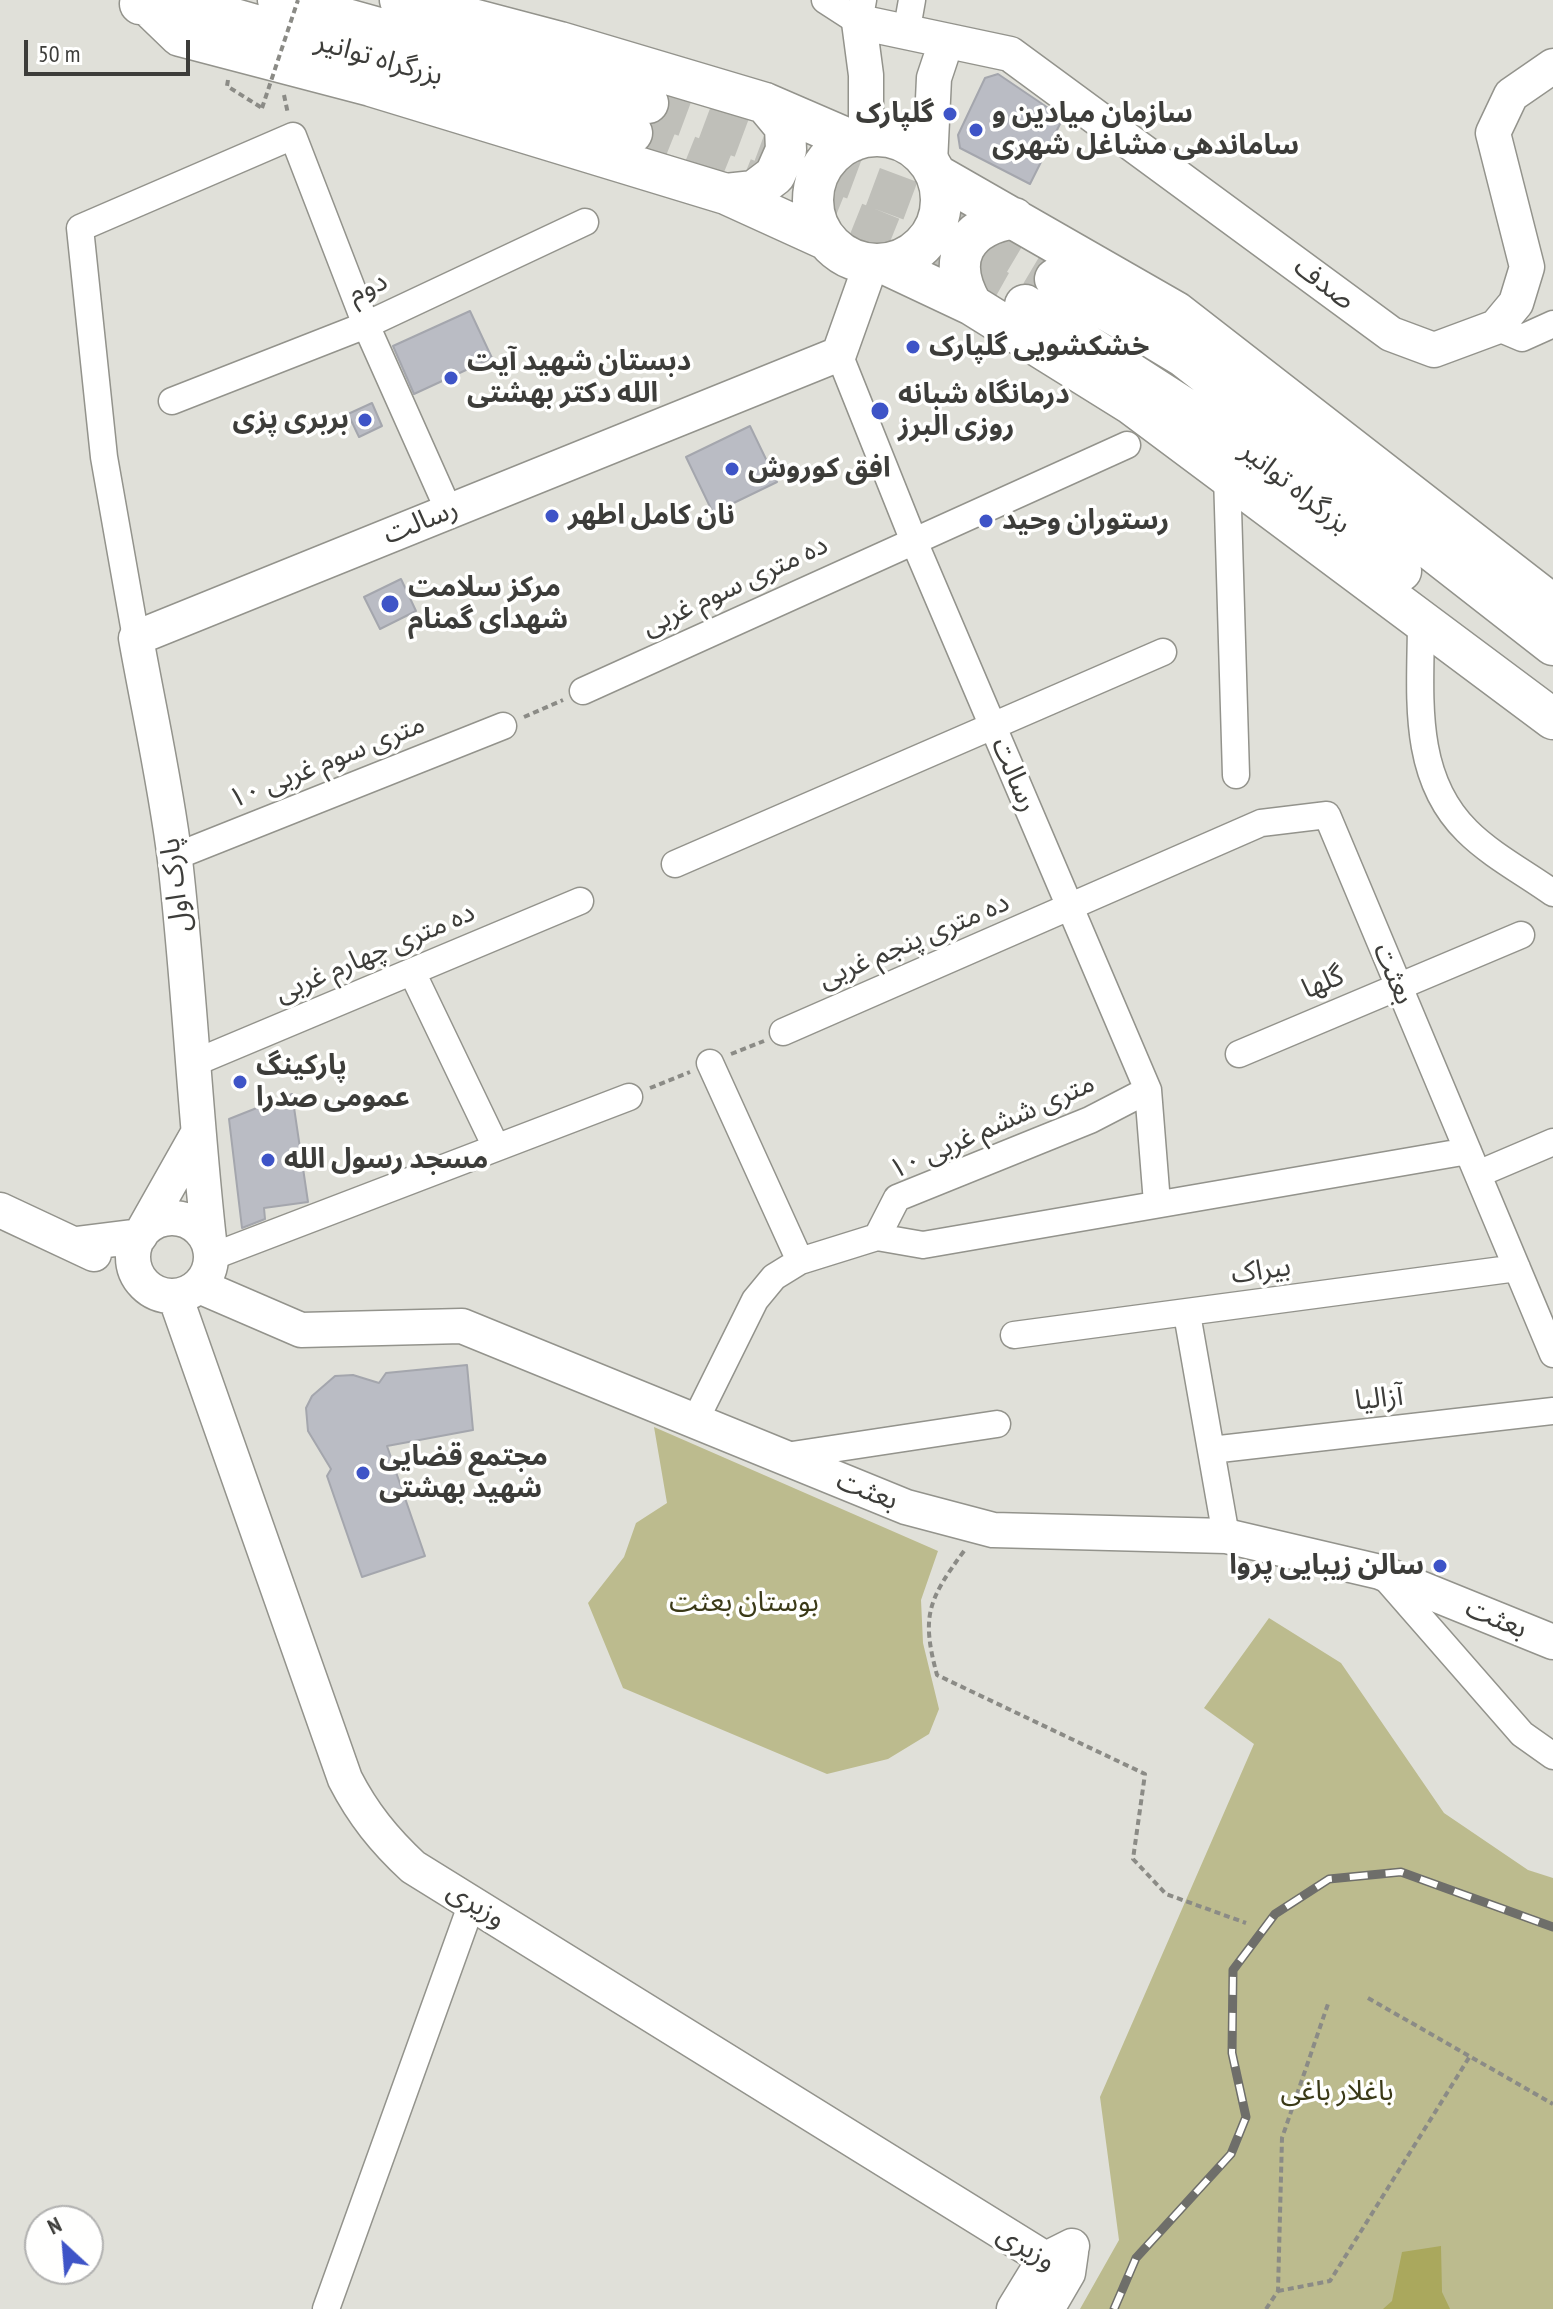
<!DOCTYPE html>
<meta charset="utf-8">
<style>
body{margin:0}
#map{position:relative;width:1553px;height:2309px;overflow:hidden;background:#e0e0d9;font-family:"PT Sans Narrow",sans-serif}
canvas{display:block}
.north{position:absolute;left:24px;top:2205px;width:80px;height:80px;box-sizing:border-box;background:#fffffe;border:2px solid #b1b1b0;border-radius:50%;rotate:334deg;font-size:22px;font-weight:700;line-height:32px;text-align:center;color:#3d3d3a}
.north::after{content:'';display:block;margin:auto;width:28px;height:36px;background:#3e54c7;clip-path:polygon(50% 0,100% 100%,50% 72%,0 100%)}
.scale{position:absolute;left:24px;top:40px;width:166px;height:36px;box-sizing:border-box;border:4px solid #3d3d3a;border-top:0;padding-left:10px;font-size:24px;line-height:28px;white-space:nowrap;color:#3d3d3a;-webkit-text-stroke:6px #fffffe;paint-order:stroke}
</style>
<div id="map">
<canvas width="1553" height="2309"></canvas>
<div class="north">N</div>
<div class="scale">50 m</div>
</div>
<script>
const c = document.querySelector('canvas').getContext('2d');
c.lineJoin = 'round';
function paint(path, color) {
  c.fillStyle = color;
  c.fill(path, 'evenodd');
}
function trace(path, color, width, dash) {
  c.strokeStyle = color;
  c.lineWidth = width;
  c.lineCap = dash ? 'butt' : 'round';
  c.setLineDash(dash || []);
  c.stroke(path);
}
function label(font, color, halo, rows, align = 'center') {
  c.font = font + ' "PT Sans Narrow","Noto Sans Arabic",sans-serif';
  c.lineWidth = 7;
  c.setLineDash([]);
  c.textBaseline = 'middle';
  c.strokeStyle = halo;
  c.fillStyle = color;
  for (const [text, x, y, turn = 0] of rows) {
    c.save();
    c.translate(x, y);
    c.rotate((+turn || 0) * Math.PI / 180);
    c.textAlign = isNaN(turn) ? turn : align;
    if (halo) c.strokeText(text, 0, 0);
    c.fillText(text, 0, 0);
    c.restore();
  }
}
paint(new Path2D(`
 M 654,1427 L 938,1551 L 921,1600 L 923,1643 L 939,1709 L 929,1734 L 888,1759 L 827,1774 L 623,1688 L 588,1603 L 624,1557 L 636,1523 L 667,1503 Z
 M 1269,1618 L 1341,1663 L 1444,1813 L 1528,1870 L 1553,1878 L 1553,2309 L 1080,2309 L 1119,2240 L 1100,2097 L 1254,1744 L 1204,1708 Z`), '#bcbb8e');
paint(new Path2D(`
 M 1441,2246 L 1442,2292 L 1450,2309 L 1383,2309 L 1392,2301 L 1402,2252 Z`), '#aaa85d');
const building = new Path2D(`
 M 998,74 L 1063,118 L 1030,184 L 960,148 L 958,135 L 985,78 Z
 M 470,311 L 492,358 L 414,394 L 393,346 Z
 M 372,403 L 382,426 L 359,437 L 348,414 Z
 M 750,426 L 777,482 L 713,513 L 686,457 Z
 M 401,579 L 416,611 L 380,629 L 364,597 Z
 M 292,1094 L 308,1202 L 264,1208 L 265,1219 L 242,1228 L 229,1119 Z
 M 467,1365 L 473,1430 L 387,1446 L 425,1556 L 362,1577 L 327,1476 L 331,1469 L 308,1431 L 306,1408 L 312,1396 L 335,1376 L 353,1375 L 379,1383 L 386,1373 Z`);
paint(building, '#babcc4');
trace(building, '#a4a6ad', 2);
trace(new Path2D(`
 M 648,103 L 946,214 L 1055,279
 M 632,133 L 936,255 L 1025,305`), '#bfbfb9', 40, [40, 20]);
const minor = new Path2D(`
 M 825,0 L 859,22 L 863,0
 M 906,34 L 912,0
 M 1496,327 L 1522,338 L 1553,324
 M 839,354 L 913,539 L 1148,1090 L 1157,1203
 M 172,401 L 366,325 L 585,222
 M 1227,475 L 1236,775
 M 1421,620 C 1421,692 1410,775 1467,831 C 1491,855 1525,873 1553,893
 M 136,638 L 104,457 L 80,228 L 293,136 L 366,325 L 449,511
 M 583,691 L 1127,445
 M 174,857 L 503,726
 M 675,864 L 1163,652
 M 412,972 L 496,1147
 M 783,1032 L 1261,823 L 1327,815 L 1553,1354
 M 1239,1054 L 1521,935
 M 194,1063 L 580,901
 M 710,1063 L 800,1261
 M 1478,1174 L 1553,1142
 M 877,1237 L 897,1198 L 1090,1120 L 1148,1090
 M 211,1257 L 629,1097
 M 1187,1314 L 1226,1536
 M 1014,1335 L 1517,1268
 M 694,1423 L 755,1300 L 774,1277 L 800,1261 L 877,1237 L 923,1245 L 1468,1151
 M 1211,1450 L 1553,1411
 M 779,1457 L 997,1424
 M 1383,1575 L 1522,1734 L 1553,1756
 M 326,2309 L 472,1903`);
const major = new Path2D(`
 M 866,138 L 866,75 L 859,22 L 1010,54 L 1391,334 L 1434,350 L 1496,327 L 1516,303 L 1527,267 L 1493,133 L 1511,95 L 1553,66
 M 930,163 L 934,78 L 946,42
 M 0,1210 L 94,1254
 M133 1257a39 39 0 1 1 78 0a39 39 0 1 1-78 0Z
 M 76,1244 L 140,1236 L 197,1135
 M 210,1249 C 195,1120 190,990 175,860 C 166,786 149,711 136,638 L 839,354 L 871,264
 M 199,1286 L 301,1330 L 462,1326 L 906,1507 L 993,1530 L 1226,1536 L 1380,1572 L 1553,1642
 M 175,1296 L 345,1779 C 363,1814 384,1840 413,1867 L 1068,2273
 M 1014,2309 L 1044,2260 L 1072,2246
 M 1047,2309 L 1068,2273 L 1071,2252`);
const highway = new Path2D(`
 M 278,0 L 648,103
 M 400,0 L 560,42 L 765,103 L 853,141
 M 140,4 L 196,8 L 632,133
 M 151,8 L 180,36 L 371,86 L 726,194 L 827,240
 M813 200a64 64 0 1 1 128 0a64 64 0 1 1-128 0Z
 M 937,175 L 1176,312 L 1553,605
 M 726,194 L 754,191 L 775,175 L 786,150 L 785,127 L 765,103
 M 885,264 L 972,305 L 1131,404 L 1553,719
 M 1055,279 L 1184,357 L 1553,645
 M 972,305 C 946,260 963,227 1014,218
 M 1025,305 L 1233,439 L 1401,571`);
trace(minor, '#93938c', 29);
trace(major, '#93938c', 37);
trace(highway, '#93938c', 43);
trace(new Path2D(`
 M 228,80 L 227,86 L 262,108
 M 284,95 L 288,114
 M 524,717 L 563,700
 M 731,1054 L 764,1041
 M 650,1088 L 690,1072
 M 964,1551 C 928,1600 921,1616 937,1675 L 1145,1774 L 1133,1859 L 1166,1894 L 1246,1923
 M 1368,1998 L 1553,2104
 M 1278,2291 L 1330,2281 L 1470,2056
 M 1266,2309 L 1278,2291 L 1282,2138 L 1329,2001`), '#8b8b86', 4, [6, 4]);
trace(minor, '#fff', 26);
trace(major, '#fff', 34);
trace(highway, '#fff', 40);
const rail = new Path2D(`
 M 1114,2309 L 1136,2258 L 1231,2154 L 1246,2117 L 1232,2053 L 1233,1970 L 1275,1914 L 1329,1879 L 1401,1872 L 1553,1927`);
trace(rail, '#6e6e6a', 9);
trace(rail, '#fffffe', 6, [18]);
trace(new Path2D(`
 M 262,108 L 298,0`), '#8b8b86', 4, [6, 4]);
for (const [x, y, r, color] of [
 [950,114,8,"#3e54c7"],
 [976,130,8,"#3e54c7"],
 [913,347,8,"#3e54c7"],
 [451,378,8,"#3e54c7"],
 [880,411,10,"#3e54c7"],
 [365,420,8,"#3e54c7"],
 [732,469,8,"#3e54c7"],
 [552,516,8,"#3e54c7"],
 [986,521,8,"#3e54c7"],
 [390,604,10,"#3e54c7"],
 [240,1082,8,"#3e54c7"],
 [268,1160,8,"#3e54c7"],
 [363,1473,8,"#3e54c7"],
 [1440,1566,8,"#3e54c7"]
]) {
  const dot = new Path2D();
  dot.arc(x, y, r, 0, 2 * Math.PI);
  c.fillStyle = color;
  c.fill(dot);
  trace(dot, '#fffffe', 3);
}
label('28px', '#3d3d3a', '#fffffe', [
 ["بزرگراه توانیر",379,59,16],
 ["صدف",1324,284,37],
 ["دوم",368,288,-24],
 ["بزرگراه توانیر",1295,488,38],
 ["رسالت",421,522,-22],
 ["ده متری سوم غربی",735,586,-25],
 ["۱۰ متری سوم غربی",327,762,-22],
 ["رسالت",1014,775,67],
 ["پارک اول",176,885,-97],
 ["ده متری پنجم غربی",914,941,-23],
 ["ده متری چهارم غربی",375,953,-23],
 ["بعثت",1393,974,67],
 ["گلها",1323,983,-23],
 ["۱۰ متری ششم غربی",992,1127,-24],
 ["بیراک",1261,1271,-8],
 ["آزالیا",1379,1399,-6],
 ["بعثت",867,1491,21],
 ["بعثت",1496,1619,22],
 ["وزیری",476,1905,32],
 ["وزیری",1026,2248,31]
]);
label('bold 28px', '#3d3d3a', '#fffffe', [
 ["گلپارک",934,114,"right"],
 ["سازمان میادین و",992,114],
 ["ساماندهی مشاغل شهری",992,146],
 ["خشکشویی گلپارک",929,347],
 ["دبستان شهید آیت",467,362],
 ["الله دکتر بهشتی",467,394],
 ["درمانگاه شبانه",898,395],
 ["روزی البرز",898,427],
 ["بربری پزی",349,420,"right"],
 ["افق کوروش",748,469],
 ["نان کامل اطهر",568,516],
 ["رستوران وحید",1002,521],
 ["مرکز سلامت",408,588],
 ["شهدای گمنام",408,620],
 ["پارکینگ",256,1066],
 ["عمومی صدرا",256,1098],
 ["مسجد رسول الله",284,1160],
 ["مجتمع قضایی",379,1457],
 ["شهید بهشتی",379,1489],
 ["سالن زيبايى پروا",1424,1566,"right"]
], 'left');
label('28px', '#3a3917', '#fffffe', [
 ["بوستان بعثت",744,1603],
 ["باغلار باغی",1337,2092]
]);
</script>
